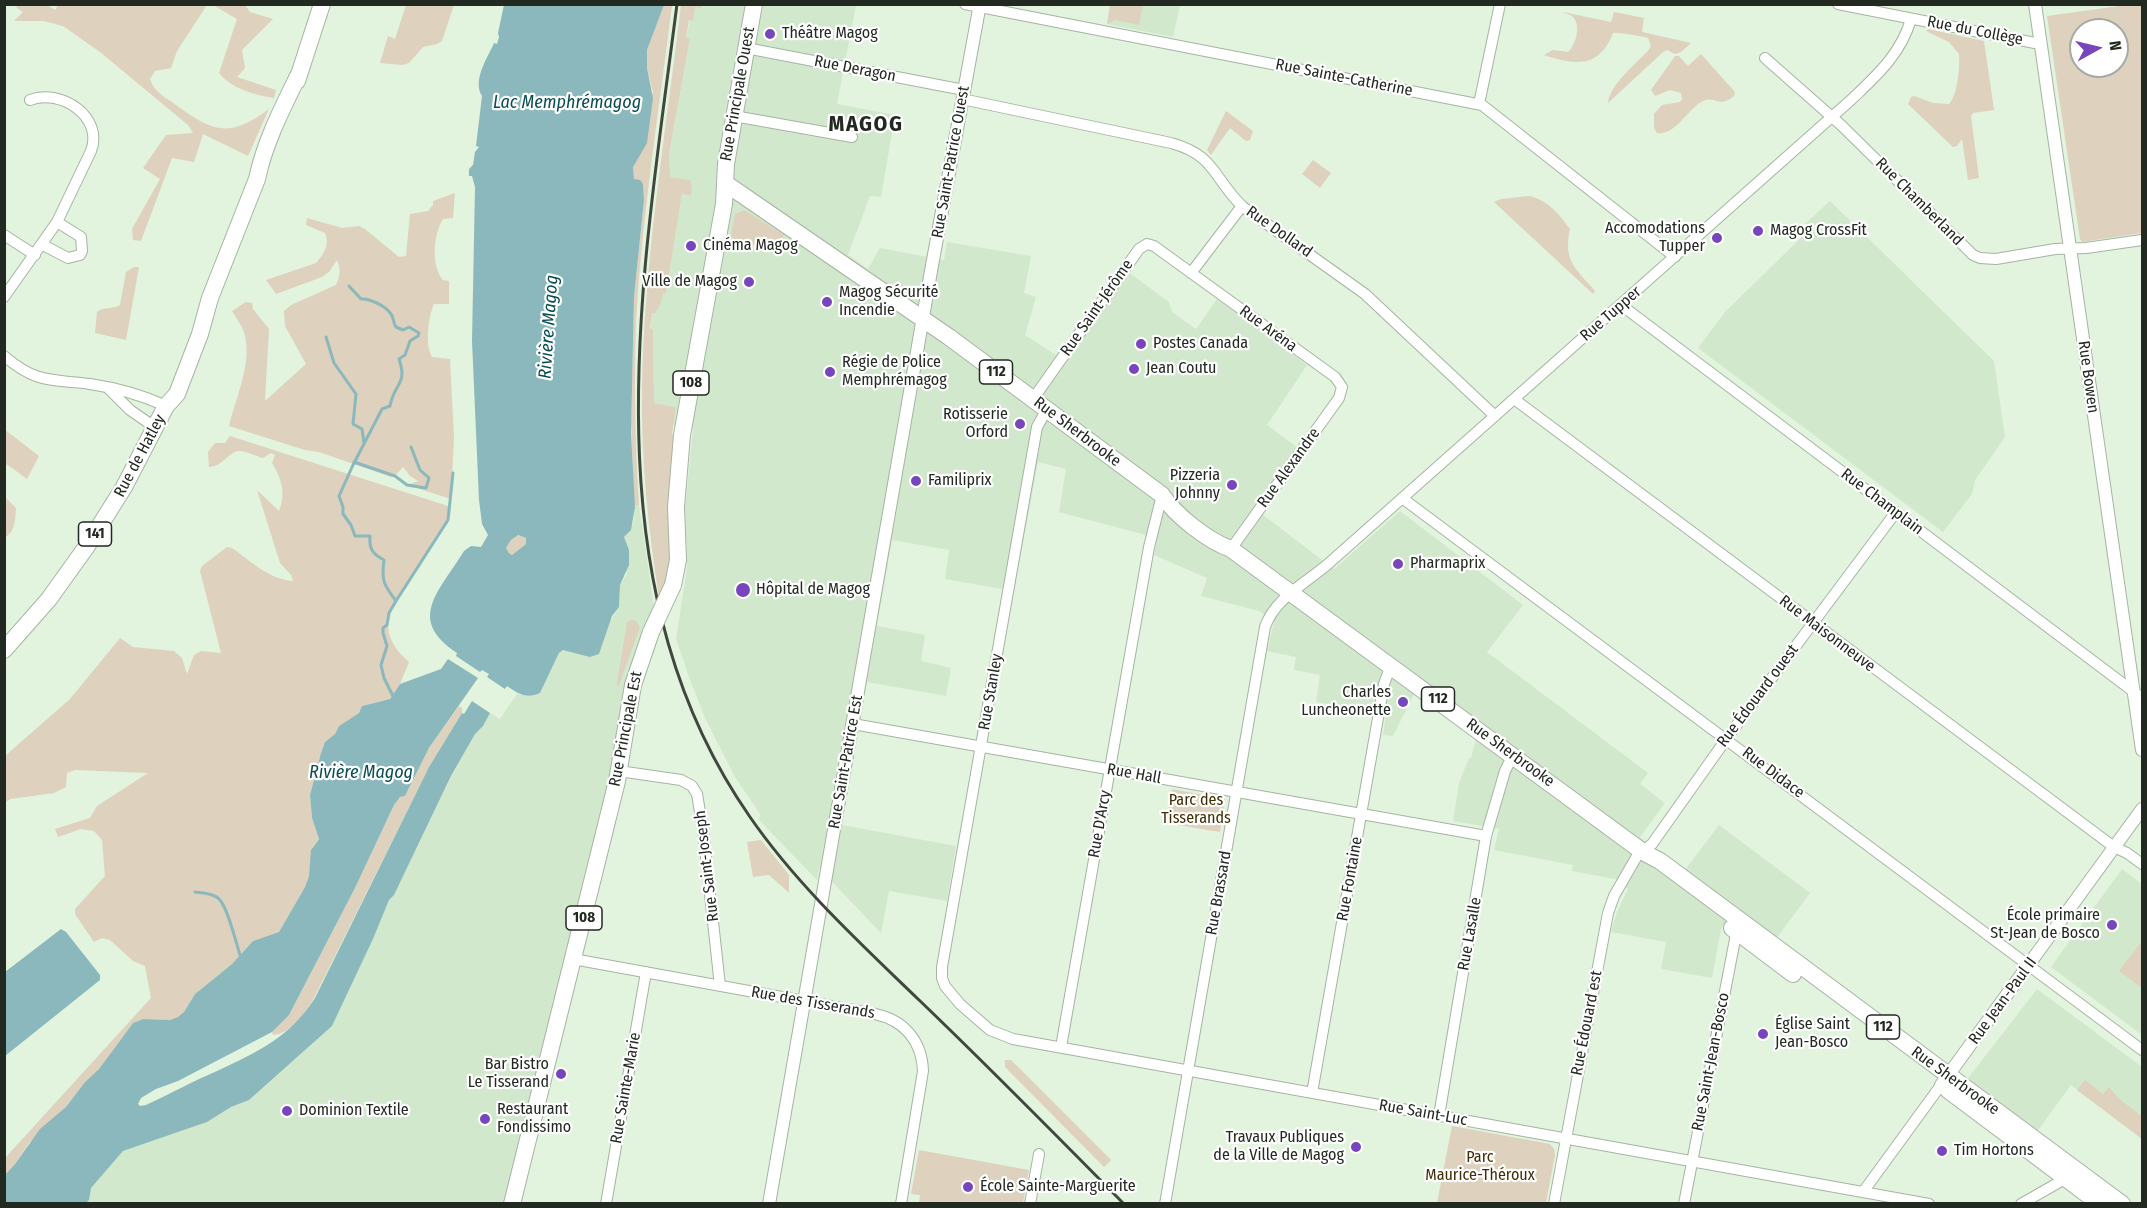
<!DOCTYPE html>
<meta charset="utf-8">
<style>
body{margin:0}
#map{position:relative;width:2147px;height:1208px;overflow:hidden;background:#e2f3de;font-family:"Fira Sans Condensed",sans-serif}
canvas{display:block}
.frame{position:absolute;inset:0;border:6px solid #222921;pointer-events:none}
.north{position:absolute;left:2069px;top:18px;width:60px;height:60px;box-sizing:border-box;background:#fff;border:2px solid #a7a9a6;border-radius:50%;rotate:82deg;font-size:16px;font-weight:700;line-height:24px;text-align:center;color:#222921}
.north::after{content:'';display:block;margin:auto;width:21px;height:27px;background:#7746bd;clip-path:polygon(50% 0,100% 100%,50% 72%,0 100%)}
</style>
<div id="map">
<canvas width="2147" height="1208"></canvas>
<div class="frame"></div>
<div class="north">N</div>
</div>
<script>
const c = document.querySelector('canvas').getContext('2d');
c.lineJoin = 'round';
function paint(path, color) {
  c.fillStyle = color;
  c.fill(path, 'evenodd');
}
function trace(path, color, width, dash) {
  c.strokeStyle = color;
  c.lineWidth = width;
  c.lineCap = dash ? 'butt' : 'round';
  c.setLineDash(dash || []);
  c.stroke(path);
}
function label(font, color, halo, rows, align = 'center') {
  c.font = font + ' "Fira Sans Condensed",sans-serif';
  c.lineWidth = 4.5;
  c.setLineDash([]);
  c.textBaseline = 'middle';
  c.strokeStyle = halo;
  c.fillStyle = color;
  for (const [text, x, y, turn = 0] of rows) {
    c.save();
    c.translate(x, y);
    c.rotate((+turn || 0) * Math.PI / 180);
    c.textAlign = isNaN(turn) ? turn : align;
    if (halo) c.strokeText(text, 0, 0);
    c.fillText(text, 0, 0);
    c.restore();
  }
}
paint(new Path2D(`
 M 701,4 L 856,5 L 837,104 L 895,115 L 881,197 L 870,196 L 848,255 L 868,269 L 880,248 L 944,260 L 947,242 L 1031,256 L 1024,293 L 1036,297 L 1025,335 L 1056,355 L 1120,266 L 1169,302 L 1172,312 L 1196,329 L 1217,299 L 1307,365 L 1267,425 L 1297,447 L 1254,508 L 1334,569 L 1400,511 L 1523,605 L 1487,652 L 1648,773 L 1640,784 L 1665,803 L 1640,837 L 1685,870 L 1719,825 L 1810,893 L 1776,939 L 1736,909 L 1721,929 L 1712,978 L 1661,969 L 1666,942 L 1611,932 L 1617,912 L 1628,889 L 1615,879 L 1572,871 L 1573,865 L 1494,850 L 1499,829 L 1453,821 L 1459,783 L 1469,758 L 1471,758 L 1476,739 L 1414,694 L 1393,736 L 1383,735 L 1386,712 L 1350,705 L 1349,708 L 1316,702 L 1320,675 L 1294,670 L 1296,657 L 1267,651 L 1274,622 L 1259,611 L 1201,596 L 1207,578 L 1154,555 L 1157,538 L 1059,512 L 1066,469 L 1038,462 L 1014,591 L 945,579 L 949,550 L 892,540 L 877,626 L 925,635 L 921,661 L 951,668 L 946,696 L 867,682 L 842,825 L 956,846 L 947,901 L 889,891 L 881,933 L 819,868 L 817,880 L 759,820 L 760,814 L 735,777 L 706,720 L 690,680 L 676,639 L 687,568 L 685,510 L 693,429 L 673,425 L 676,407 L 654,403 L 653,329 L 650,328 L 652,312 L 663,292 L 666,292 L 682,194 L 690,196 L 692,187 L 689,180 L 670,177 L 669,154 L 690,40 L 686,39 L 690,20 L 695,7 L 701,8 Z
 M 1110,5 L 1180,5 L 1173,37 L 1107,24 Z
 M 1830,201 L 1994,361 L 2005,437 L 1975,480 L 1972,494 L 1943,532 L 1698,348 L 1725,312 L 1810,229 L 1805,224 Z
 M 634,505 L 639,505 L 654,606 L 640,639 L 624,689 L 612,768 L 505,1203 L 86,1204 L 89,1200 L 90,1188 L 123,1151 L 207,1122 L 231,1107 L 249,1100 L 332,1026 L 373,939 L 389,900 L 394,895 L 451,777 L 475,733 L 483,726 L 490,713 L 500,719 L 517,694 L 530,696 L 540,693 L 560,651 L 610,622 L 619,607 L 620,585 L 627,574 L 624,537 L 629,532 L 634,520 Z
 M 2122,869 L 2142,884 L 2142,1035 L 2051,967 Z
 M 2037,989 L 2142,1067 L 2142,1139 L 2071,1085 L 2036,1133 L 1966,1081 Z`), '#d2e8cd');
paint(new Path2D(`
 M 59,4 L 207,5 L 177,51 L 171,68 L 155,71 L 150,79 C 154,92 165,97 176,105 C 214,133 230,138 269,109 L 248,156 L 203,134 L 194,162 L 172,158 L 141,241 L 133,240 L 132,229 L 160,179 L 143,168 L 166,135 L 193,133 L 188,125 L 100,52 L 63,26 L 44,21 L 14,21 L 23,12 L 16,7 L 18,5 L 47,5 L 55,10 Z
 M 213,5 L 245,5 L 250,12 L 273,19 L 242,50 L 245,68 L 237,77 L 276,90 L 274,98 C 255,95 232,89 219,73 L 237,19 Z
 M 406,5 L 454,5 L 442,41 L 437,44 L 423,47 L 409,63 L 402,65 L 380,63 L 388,36 L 395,39 Z
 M 664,5 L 672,5 C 659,110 642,216 636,322 C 634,383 635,444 639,505 L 634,505 L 631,424 L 634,297 L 644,200 L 643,184 L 634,179 L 633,167 L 653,92 L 647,68 L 647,50 Z
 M 681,5 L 701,5 L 701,8 L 695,7 L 693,21 L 689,20 L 686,38 L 690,39 L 669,154 L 670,177 L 690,180 L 692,187 L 691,196 L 682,194 L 666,293 L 663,293 L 661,303 L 655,313 L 652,313 L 650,328 L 653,329 L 654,403 L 676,407 L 672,434 L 674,435 L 669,574 L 659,597 C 648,528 641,458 642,389 C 644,260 666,132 681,5 Z
 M 1110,5 L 1143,5 L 1139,25 L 1115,20 L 1107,24 Z
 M 2127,5 L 2142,5 L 2142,233 L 2082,242 L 2080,239 L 2047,16 ZM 2081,30 L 2117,30 L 2117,66 L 2081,66 Z
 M 1563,12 L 1611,22 L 1614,12 L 1644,18 L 1642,32 L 1691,43 L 1681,52 L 1675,54 L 1667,50 L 1662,53 L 1608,103 C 1609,86 1636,63 1648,51 L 1651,46 L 1648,38 C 1645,37 1617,32 1613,33 C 1599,69 1575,65 1544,55 L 1553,50 L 1568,52 C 1576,45 1582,24 1572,16 C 1569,14 1566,14 1563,12 Z
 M 1928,29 L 1984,41 L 1994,110 L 1973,113 L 1971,116 L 1979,178 L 1968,180 L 1962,139 L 1957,146 L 1953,147 L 1908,104 L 1911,97 L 1914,96 L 1933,103 L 1949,104 C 1958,95 1960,66 1959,54 L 1949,42 L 1926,31 Z
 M 1701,54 L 1735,92 L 1734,96 C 1718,109 1716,95 1703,101 C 1688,108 1676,136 1657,133 L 1654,128 L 1654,114 L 1662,105 L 1680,102 L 1682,99 L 1681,93 L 1670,90 L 1655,96 L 1651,90 L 1675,56 L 1679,56 L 1688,66 Z
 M 1226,111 L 1253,131 L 1250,140 L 1246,141 L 1230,128 L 1211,155 L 1207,150 Z
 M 1313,160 L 1331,173 L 1320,188 L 1302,174 Z
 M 455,193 L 453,218 L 443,219 C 433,235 431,266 443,280 L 449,281 L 449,304 L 434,304 C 428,317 425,345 432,357 L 450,359 L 454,438 L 451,499 L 407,485 L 418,481 L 410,476 L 403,467 L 395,476 L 391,477 L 319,452 L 305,450 L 229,426 C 236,397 253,362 244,332 C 241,324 236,318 232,311 L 246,302 L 252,303 L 253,309 L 269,329 L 265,401 L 306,364 L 285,326 L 284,311 L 291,305 L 336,285 C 340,276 341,269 337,260 L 329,272 L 322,277 L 276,294 L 266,280 L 316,263 C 324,254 330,244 325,233 L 306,225 L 307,218 L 342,228 L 359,226 L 365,229 L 399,257 L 406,256 L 410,214 L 428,211 L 433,205 L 433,201 Z
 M 1529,196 C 1548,200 1559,214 1570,229 C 1563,261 1575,268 1595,291 L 1593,294 L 1494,202 L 1501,199 Z
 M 744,210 L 784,235 C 774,255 747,243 730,240 L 735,214 Z
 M 134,267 L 139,267 L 126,340 L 95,333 L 97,312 C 104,306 113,310 120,305 L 126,272 Z
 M 4,429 L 39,456 L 27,479 L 5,463 Z
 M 230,436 L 451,507 L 448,520 L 389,613 C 385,634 393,648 409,662 L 400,684 L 390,699 L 362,706 L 359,713 L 339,726 L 335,734 L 325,742 L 321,753 L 310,795 L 312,818 L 319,838 L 312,848 L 309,876 L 305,887 L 279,932 L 253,941 L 232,964 L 195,994 L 184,1012 L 178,1017 L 170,1020 L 143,1019 L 133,1023 L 99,1069 L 85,1082 L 66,1107 L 29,1143 L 15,1164 L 5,1175 L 5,1158 L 151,998 L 145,966 L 133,961 L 110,940 L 102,938 L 94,942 L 75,914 L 75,909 L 105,876 L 102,840 L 94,831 L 81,829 L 58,837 L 55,829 L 90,818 L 97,806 L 148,773 L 75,770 L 67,773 L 66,787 L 54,793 L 10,799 L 5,803 L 5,756 L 70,699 L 120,638 L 133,647 L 174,651 L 182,658 L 187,674 L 194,655 L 201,651 L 221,653 L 200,571 L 202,566 L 227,547 L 232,548 C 252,562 268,579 293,581 L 291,575 L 280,563 L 257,490 L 279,511 C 286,494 282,479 272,463 L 275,455 L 271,453 L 263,458 C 256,456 246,451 239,451 C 228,452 222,467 209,467 L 208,452 L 215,443 L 225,443 Z
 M 5,497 L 16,508 C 15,518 16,532 5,537 Z
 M 518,535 L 526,538 L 526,544 L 512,555 L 509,553 L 506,548 L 511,540 Z
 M 632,620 L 635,620 L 640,627 L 618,688 L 617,683 L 627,622 Z
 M 459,706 L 462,708 L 462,713 L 429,767 L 314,998 C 305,1013 292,1033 273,1035 L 272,1032 L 290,1013 L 355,888 L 394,805 L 400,797 L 405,796 L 429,748 Z
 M 1172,789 L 1225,799 L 1220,832 L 1166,823 Z
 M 761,840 L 789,875 L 789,893 L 769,875 L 753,877 L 747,842 Z
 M 2142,941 L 2142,988 L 2119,971 Z
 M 1005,1060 L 1011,1060 L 1111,1160 L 1104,1167 L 1005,1067 Z
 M 2085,1080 L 2103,1094 L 2109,1087 L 2118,1098 L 2140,1115 L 2142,1113 L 2142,1139 L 2077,1090 Z
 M 1452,1126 L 1550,1144 L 1554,1149 L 1555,1155 L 1546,1203 L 1437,1203 Z
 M 919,1150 L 1029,1170 L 1023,1203 L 919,1203 L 920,1195 L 911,1194 Z`), '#ded1bd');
paint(new Path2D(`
 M 504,5 L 664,5 L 647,50 L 647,68 L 653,98 L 647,143 L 633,167 L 634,179 L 640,180 L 643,184 L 644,200 L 634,297 L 631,433 L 635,507 L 631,530 L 624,537 L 629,550 L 629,565 L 620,585 L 619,607 L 612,616 L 599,654 L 590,657 L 563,650 L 559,653 L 540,693 C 527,699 518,694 507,686 L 505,689 L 487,677 L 489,674 L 482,670 L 480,672 L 456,656 L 457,653 C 406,619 439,592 464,551 L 471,546 L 481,547 L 488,535 L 482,524 L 479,500 L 472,341 L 475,187 L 472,176 L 469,176 L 469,169 L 473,165 L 475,152 L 479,147 L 476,146 L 482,96 C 472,80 488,57 494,43 L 497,44 L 499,37 L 498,33 ZM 518,535 L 526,538 L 526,544 L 512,555 L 509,553 L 506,548 L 511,540 Z
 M 448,659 L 478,678 L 429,748 L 405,796 L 400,797 L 394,805 L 355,888 L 289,1015 L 272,1032 L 178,1081 L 156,1089 L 141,1098 L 138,1104 L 140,1106 L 146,1105 C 170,1094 193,1081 217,1071 C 258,1052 290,1037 315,998 L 429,767 L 462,713 L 464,714 L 472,701 L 490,713 L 483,726 L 475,734 L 451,776 L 394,895 L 389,900 L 373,939 L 332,1026 L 249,1100 L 231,1107 L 207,1122 L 123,1151 L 91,1188 L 89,1200 L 86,1203 L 5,1203 L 5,1175 L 15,1164 L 40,1129 L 66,1107 L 85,1082 L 99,1069 L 133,1023 L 143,1019 L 170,1020 L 178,1017 L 184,1012 L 195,994 L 232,964 L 253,941 L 279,932 L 305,887 L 309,876 L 311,850 L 319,839 L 312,818 L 310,795 L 321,753 L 325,742 L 335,734 L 339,726 L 359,713 L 362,706 L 390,699 L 400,684 L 441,669 Z
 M 61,929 L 66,932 L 100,975 L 100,980 L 5,1056 L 5,972 Z`), '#8bb8bc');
trace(new Path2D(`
 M 349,286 L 361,299 C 369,298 386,306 391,314 C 394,318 393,323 396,327 L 403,330 L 409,327 L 419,333 L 418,336 L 410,341 L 405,355 L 399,359 C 408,385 394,383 390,406 L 382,409 L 353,465 L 339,496 L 343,507 L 343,514 L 351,525 L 355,536 L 370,536 C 369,548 372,554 384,560 C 381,581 384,585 396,601
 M 326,337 L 334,363 L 356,394 L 353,424 L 362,429 L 364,443
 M 354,462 L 395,476 L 407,485 L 426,488 L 429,478 L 420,470 L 411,447
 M 393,696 L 384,678 L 381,665 L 387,646 L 383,633 L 383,628 L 387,625 L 389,613 L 396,601 L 448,520 L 453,473
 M 195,892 C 202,893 212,893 218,898 C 227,904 236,943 240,955`), '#8bb8bc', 3);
const minor = new Path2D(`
 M 965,4 L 1482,105 L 1675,257
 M 1838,4 L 2040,44
 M 746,48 L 964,90
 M 1765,58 L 1841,125 L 1973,255 L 1980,258 L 1996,259 L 2055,249 L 2086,248 L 2142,240
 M 962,99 L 1171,143 C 1216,155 1214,180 1243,207 L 1365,294 L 1495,416
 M 1479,104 L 1500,4
 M 734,116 L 852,137
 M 4,235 L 35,255
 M 43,245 L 68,258 L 80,255 L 82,251 L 81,237 L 57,222
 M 1191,273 L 1242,206
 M 4,297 L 57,222 L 91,151 C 104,117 61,88 30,100
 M 1621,305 L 2142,698
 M 4,356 C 37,384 51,379 90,384 C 117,388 142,395 166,406
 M 108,388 L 130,410 L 156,428
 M 1033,399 L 1139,249 L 1147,244 L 1154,246 L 1335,377 L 1342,387 L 1339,398 L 1231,549
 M 1514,399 L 2114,847 L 2127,853 L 2142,864
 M 1047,409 L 1037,427 L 942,967 L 942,978 L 945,986 L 960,1004 L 990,1030 L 1013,1039 L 1929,1204
 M 1402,498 L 2142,1050
 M 853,724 L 1486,836
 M 619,771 L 681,780 L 692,786 L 697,794 L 703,830 L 720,986
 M 573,959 L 875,1014 C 904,1020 922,1041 923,1071 L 901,1204
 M 1061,1047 L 1149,547 L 1162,495
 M 1312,1093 L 1384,684 L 1391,665
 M 1439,1116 L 1486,836 L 1505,771 L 1513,755
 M 1863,1192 L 1941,1085
 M 606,1204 L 646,972
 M 1030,1204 L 1039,1154
 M 1165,1204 L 1265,627 C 1275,598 1306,583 1328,564 L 1852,99 C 1877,75 1901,54 1911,19
 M 1554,1204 L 1608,913 L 1614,896 L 1637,856 L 1652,844 L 1727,738 L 1896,512
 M 1684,1204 L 1737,929
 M 2021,1204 L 2070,1176`);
const tertiary = new Path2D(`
 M 2035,4 L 2142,750
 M 1941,1085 L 2142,809
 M 769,1204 L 931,271 L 980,4`);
const primary = new Path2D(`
 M 297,81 L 322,4
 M 725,183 L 949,337 L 1162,495 C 1175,515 1208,541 1231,549 L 1643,852 L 1660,861 L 2122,1204
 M 673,585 L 678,560 L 676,507 L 682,435 L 724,204 L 726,164 L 754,4
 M 4,650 L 49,599 L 87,546 L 124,487 L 166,406 L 177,394 L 200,334 L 210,298 L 257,179 C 265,141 283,107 300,72
 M 1732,928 L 1793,974
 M 1948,1090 L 2100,1204
 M 512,1204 L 617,781 L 633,685 L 651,632`);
trace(minor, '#a4b5a1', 12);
trace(tertiary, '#a4b5a1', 14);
trace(primary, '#a4b5a1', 18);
trace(minor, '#fff', 10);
trace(tertiary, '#fff', 12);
trace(primary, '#fff', 16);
trace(new Path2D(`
 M 677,4 C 643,272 584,579 750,817 C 797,885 859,942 918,999 C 988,1066 1056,1135 1124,1204`), '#40483e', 3);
const primaryBridge = new Path2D(`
 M 651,632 L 673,585`);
trace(primaryBridge, '#a4b5a1', 18, []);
trace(primaryBridge, '#fff', 16);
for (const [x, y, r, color] of [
 [770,34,6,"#7746bd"],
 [1758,231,6,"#7746bd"],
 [1717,238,6,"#7746bd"],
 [691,246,6,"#7746bd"],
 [749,282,6,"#7746bd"],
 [827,302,6,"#7746bd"],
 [1141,344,6,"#7746bd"],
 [1134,369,6,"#7746bd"],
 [830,372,6,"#7746bd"],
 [1020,424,6,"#7746bd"],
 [916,481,6,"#7746bd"],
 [1232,485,6,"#7746bd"],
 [1398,564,6,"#7746bd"],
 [743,590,8,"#7746bd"],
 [1403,702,6,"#7746bd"],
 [2112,925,6,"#7746bd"],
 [1763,1034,6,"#7746bd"],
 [561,1074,6,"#7746bd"],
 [287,1111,6,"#7746bd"],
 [485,1119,6,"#7746bd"],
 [1356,1147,6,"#7746bd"],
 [1942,1151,6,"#7746bd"],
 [968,1187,6,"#7746bd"]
]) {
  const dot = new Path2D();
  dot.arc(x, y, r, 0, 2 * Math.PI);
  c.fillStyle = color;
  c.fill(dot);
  trace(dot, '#fff', 2);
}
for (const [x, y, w] of [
 [996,372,33],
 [691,383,36],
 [95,534,33],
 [1438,699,33],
 [584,918,36],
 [1883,1027,33]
]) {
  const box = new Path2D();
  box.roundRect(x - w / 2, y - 12, w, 24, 4.5);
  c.fillStyle = '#fff';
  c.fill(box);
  trace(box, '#222921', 1.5);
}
label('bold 15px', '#222921', null, [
 ["112",996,372],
 ["108",691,383],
 ["141",95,534],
 ["112",1438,699],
 ["108",584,918],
 ["112",1883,1027]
]);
label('16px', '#222921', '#fff', [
 ["Rue du Collège",1975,31,11],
 ["Rue Deragon",855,69,11],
 ["Rue Sainte-Catherine",1344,78,11],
 ["Rue Principale Ouest",738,94,-80],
 ["Rue Saint-Patrice Ouest",951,162,-80],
 ["Rue Chamberland",1919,202,45],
 ["Rue Dollard",1279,232,35],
 ["Rue Saint-Jérôme",1097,308,-55],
 ["Rue Tupper",1611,314,-41],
 ["Rue Aréna",1268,329,36],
 ["Rue Bowen",2088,377,82],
 ["Rue Sherbrooke",1077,432,37],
 ["Rue de Hatley",140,456,-62],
 ["Rue Alexandre",1289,468,-54],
 ["Rue Champlain",1882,502,37],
 ["Rue Maisonneuve",1827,634,37],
 ["Rue Stanley",991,692,-80],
 ["Rue Édouard ouest",1758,696,-53],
 ["Rue Principale Est",626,729,-79],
 ["Rue Sherbrooke",1510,753,36],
 ["Rue Saint-Patrice Est",846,762,-80],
 ["Rue Didace",1773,773,37],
 ["Rue Hall",1134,774,10],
 ["Rue D'Arcy",1100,824,-80],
 ["Rue Saint-Joseph",707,866,-97],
 ["Rue Fontaine",1350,879,-80],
 ["Rue Brassard",1219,893,-80],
 ["Rue Lasalle",1470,934,-80],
 ["Rue Jean-Paul II",2003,1001,-54],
 ["Rue des Tisserands",813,1003,10],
 ["Rue Édouard est",1587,1023,-79],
 ["Rue Saint-Jean-Bosco",1711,1062,-79],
 ["Rue Sherbrooke",1955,1081,36],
 ["Rue Sainte-Marie",626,1088,-80],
 ["Rue Saint-Luc",1423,1113,10]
]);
label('16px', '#222921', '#fff', [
 ["Théâtre Magog",782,34],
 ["Accomodations",1705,229,"right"],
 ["Tupper",1705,247,"right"],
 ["Magog CrossFit",1770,231],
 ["Cinéma Magog",703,246],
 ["Ville de Magog",737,282,"right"],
 ["Magog Sécurité",839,293],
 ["Incendie",839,311],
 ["Postes Canada",1153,344],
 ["Régie de Police",842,363],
 ["Memphrémagog",842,381],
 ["Jean Coutu",1146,369],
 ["Rotisserie",1008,415,"right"],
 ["Orford",1008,433,"right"],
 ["Pizzeria",1220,476,"right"],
 ["Johnny",1220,494,"right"],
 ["Familiprix",928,481],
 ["Pharmaprix",1410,564],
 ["Hôpital de Magog",756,590],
 ["Charles",1391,693,"right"],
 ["Luncheonette",1391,711,"right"],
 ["École primaire",2100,916,"right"],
 ["St-Jean de Bosco",2100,934,"right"],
 ["Église Saint",1775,1025],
 ["Jean-Bosco",1775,1043],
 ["Bar Bistro",549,1065,"right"],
 ["Le Tisserand",549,1083,"right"],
 ["Restaurant",497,1110],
 ["Fondissimo",497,1128],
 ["Dominion Textile",299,1111],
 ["Travaux Publiques",1344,1138,"right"],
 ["de la Ville de Magog",1344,1156,"right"],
 ["Tim Hortons",1954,1151],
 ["École Sainte-Marguerite",980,1187]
], 'left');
label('16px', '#422c03', '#fff', [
 ["Parc des",1196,801],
 ["Tisserands",1196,819],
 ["Parc",1480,1158],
 ["Maurice-Théroux",1480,1176]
]);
label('italic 18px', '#084d53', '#fff', [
 ["Lac Memphrémagog",567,103],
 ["Rivière Magog",549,327,-86],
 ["Rivière Magog",361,773]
]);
c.letterSpacing = '1.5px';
label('bold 22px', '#222921', '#fff', [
 ["MAGOG",866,125]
]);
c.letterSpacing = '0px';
</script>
